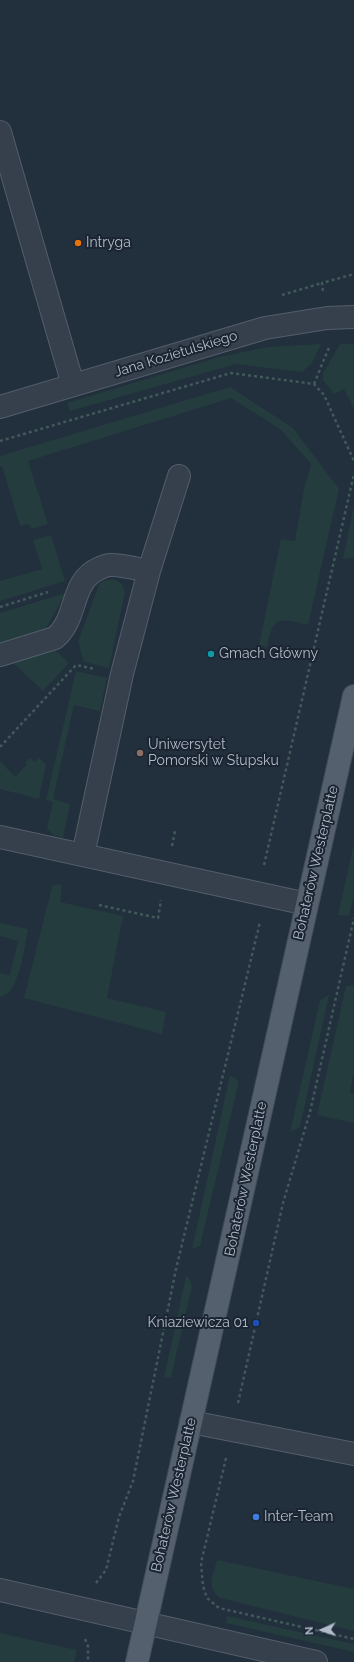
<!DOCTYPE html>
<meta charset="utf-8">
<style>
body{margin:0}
#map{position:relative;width:354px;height:1662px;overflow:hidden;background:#222f3d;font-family:Raleway,sans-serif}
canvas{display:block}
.north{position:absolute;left:302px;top:1610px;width:40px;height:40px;-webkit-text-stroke:3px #1b2532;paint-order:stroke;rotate:267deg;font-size:11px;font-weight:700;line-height:16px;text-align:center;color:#b2bbc9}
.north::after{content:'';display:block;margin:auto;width:14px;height:18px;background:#b2bbc9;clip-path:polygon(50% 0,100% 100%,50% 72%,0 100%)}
</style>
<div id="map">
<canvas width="354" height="1662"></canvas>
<div class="north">N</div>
</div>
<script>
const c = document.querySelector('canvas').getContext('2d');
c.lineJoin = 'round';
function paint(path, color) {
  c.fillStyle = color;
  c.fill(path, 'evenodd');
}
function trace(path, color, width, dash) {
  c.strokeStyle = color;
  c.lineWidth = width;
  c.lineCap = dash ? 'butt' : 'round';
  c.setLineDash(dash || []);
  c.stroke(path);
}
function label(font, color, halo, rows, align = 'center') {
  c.font = font + ' Raleway,sans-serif';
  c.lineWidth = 4;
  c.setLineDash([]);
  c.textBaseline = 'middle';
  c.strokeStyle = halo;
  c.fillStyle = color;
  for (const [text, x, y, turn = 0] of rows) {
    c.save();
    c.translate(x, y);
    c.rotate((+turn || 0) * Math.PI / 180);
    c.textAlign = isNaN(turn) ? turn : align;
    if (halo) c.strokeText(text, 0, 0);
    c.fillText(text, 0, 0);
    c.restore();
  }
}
paint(new Path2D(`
 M 321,344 L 312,363 L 302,372 L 236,364 L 70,411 L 67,403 L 219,357 L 268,347 Z
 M 340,344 L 354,344 L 354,409 L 344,389 L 334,394 L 323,380 L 323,373 Z
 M 230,387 L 293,428 L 339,489 L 308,625 C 280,618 273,615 267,647 L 259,645 L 281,539 L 295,541 L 304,489 L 311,464 L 281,430 L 231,398 L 28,461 L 48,524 L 31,529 L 29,524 L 20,526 L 2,466 L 0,466 L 0,456 Z
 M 354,506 L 354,557 L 343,559 Z
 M 51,535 L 65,581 L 0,601 L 0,581 L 42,569 L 33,540 Z
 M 114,579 L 122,584 L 125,592 L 109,668 L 84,662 L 78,642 L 99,584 L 103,581 Z
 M 66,593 L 45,630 L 0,644 L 0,613 Z
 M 55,650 L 69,663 L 43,691 L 12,662 Z
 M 76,671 L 107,678 L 100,711 L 74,705 L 53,799 L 70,804 L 63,838 L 53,835 L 47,828 L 53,802 L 46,800 Z
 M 30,758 L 35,762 L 39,758 L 46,764 L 39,799 L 0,789 L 0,761 L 15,777 L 27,764 L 25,762 Z
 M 354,843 L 354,894 L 349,916 L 338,915 Z
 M 59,884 L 62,886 L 60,902 L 123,916 L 107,998 L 166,1012 L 162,1034 L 24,998 L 52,887 L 53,885 Z
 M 0,923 L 28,929 C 25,944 19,996 0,997 L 0,973 L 10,975 L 18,941 L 0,936 Z
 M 354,985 L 354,1071 L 350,1093 L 354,1094 L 354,1123 L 317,1115 L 346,986 Z
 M 329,995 L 300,1127 L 290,1132 L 320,1000 Z
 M 230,1075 L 239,1081 L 200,1246 L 192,1249 Z
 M 186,1276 L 189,1278 L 192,1286 L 171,1377 L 164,1378 Z
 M 217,1560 L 354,1589 L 354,1631 L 220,1598 C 206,1586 213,1576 217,1560 Z
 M 227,1616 L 354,1644 L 354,1652 L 226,1623 Z
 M 0,1633 L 77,1650 L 74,1662 L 0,1662 Z`), '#243c3e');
const minor = new Path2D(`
 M 0,132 L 73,385
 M 0,407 L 265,328 L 327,318 L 354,317
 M 0,655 L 55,638 C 79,618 69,581 100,568 C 103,567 106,565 109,565 C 121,564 137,569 149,571
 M 0,837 L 307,904
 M 83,855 L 122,674 L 149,571 L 179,476
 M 191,1422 L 354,1454
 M 0,1590 L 316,1662`);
const major = new Path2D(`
 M 137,1662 L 354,696`);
trace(minor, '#545e6b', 24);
trace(major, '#424c59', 24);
trace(new Path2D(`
 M 323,291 L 322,283 L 354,274
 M 282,295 L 322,283
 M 314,384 L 330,345
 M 0,441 L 231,373 L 314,384 L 324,395 L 354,461
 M 0,607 L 48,592
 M 0,747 L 76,665 L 95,669
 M 172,846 L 175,831
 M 264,865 L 354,474
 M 99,905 L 158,918 L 161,900
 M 238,1403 L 283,1203 L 310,1112 L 354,918
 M 226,1458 L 201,1563 L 203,1586 L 207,1598 L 219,1608 L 354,1639
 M 96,1583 L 106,1570 L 119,1517 L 133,1481 L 176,1269 L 260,922
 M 85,1639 L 88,1646 L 88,1662`), '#42595b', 2.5, [3, 3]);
trace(minor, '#36404d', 22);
trace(major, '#54606d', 22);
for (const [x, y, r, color] of [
 [78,243,4,"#e8710a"],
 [211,654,4,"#0f9aa8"],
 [140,753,4,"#8d6e63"],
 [256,1323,4,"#1a4fb4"],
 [256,1517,4,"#3f7fe0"]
]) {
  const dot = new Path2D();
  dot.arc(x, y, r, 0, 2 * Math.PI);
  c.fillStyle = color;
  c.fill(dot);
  trace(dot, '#1b2532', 1.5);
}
label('14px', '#b2bbc9', '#1b2532', [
 ["Intryga",86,243],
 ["Gmach Główny",219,654],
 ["Uniwersytet",148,745],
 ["Pomorski w Słupsku",148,761],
 ["Kniaziewicza 01",248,1323,"right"],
 ["Inter-Team",264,1517]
], 'left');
label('14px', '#b2bbc9', '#1b2532', [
 ["Jana Kozietulskiego",176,354,-17],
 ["Bohaterów Westerplatte",316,863,-77],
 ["Bohaterów Westerplatte",246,1179,-78],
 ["Bohaterów Westerplatte",174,1495,-77]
]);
</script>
